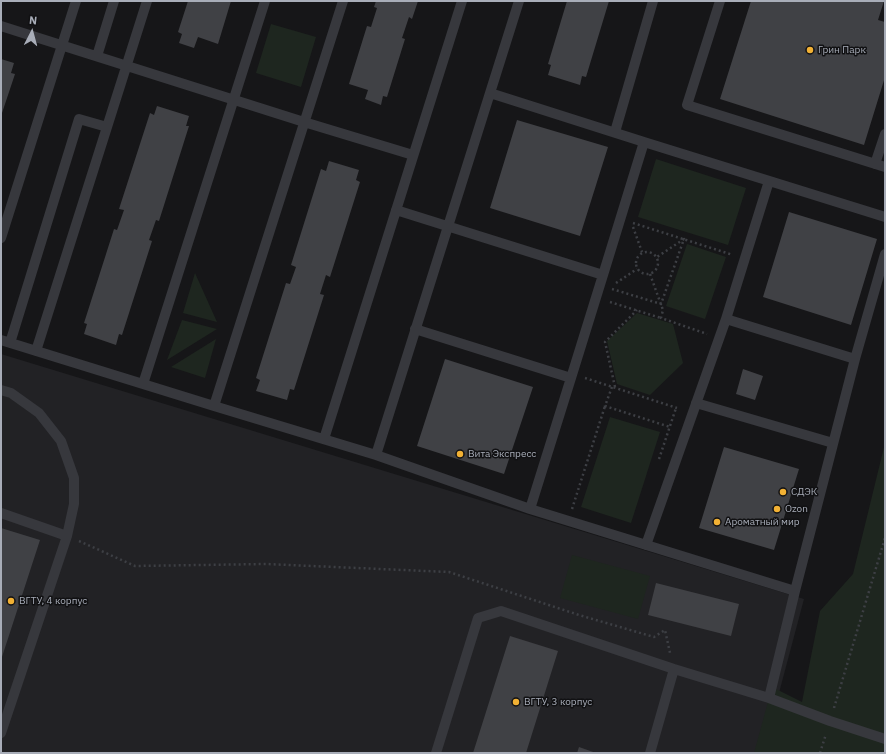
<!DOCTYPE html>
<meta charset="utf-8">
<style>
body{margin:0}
#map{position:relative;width:886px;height:754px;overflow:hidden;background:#161618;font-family:"IBM Plex Sans",sans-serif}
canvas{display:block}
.frame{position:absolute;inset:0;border:2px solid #a8adb8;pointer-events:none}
.north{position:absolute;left:12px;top:12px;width:40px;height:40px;-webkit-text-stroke:3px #111113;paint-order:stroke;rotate:6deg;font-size:11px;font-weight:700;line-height:16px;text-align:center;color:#a8adb8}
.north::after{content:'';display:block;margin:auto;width:14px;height:18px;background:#a8adb8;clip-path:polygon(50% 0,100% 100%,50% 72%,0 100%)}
</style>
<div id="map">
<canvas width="886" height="754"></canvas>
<div class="frame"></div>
<div class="north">N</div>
</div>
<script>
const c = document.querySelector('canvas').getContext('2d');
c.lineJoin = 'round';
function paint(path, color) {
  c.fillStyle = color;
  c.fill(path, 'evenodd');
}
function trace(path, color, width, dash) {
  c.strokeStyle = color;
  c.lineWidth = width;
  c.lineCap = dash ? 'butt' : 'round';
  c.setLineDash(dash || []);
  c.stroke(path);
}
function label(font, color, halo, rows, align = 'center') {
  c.font = font + ' "IBM Plex Sans",sans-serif';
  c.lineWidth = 3;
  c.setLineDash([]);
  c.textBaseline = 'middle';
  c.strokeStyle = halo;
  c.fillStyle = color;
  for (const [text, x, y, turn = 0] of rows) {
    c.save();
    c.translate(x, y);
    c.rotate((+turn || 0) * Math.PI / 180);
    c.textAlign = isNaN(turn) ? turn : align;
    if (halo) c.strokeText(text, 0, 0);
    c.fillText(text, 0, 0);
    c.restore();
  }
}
paint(new Path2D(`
 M 1,354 L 804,599 L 763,753 L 1,753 Z`), '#222225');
paint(new Path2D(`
 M 271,24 L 316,37 L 301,87 L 256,73 Z
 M 656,159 L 746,188 L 728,245 L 638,217 Z
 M 687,244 L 726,257 L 705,319 L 666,306 Z
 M 195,273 L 217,322 L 183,313 Z
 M 637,313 L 673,324 L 683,363 L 650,395 L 617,384 L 607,341 Z
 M 182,320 L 217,329 L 167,360 Z
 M 216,339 L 205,378 L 171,367 Z
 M 610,417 L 660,432 L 631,523 L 581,507 Z
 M 885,443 L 885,753 L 754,753 L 772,687 L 802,702 L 820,611 L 853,574 Z
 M 572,555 L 650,576 L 638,619 L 560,598 Z`), '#1e261f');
paint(new Path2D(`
 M 188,1 L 231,1 L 218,44 L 198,37 L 194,48 L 179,43 L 182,34 L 178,32 Z
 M 376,1 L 418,1 L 412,19 L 409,17 L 402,38 L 405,39 L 387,97 L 383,96 L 381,105 L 365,99 L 368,90 L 349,84 L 367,26 L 371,27 L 377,8 L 374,7 Z
 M 567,1 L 609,1 L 586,77 L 582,76 L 580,85 L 548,75 L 551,65 L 548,64 Z
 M 751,1 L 884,1 L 878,20 L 885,22 L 885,77 L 864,145 L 720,99 Z
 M 1,59 L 14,63 L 11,73 L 15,74 L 1,116 Z
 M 157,106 L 189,116 L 186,126 L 189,126 L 159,221 L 156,220 L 149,240 L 152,241 L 122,335 L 119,334 L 116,345 L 84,334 L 87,324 L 84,323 L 114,229 L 117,230 L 124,210 L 119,209 L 150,113 L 154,115 Z
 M 517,120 L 608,147 L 580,236 L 490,208 Z
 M 329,161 L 359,170 L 356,180 L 360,182 L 330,277 L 326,275 L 320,294 L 324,295 L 294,390 L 290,389 L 287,400 L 256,391 L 260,380 L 256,378 L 286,283 L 290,284 L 296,267 L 291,265 L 321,169 L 326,171 Z
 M 789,212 L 877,239 L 851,325 L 763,297 Z
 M 445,359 L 533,387 L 504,474 L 417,446 Z
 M 743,369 L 763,376 L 755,400 L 736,394 Z
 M 724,447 L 799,469 L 774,550 L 699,528 Z
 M 1,528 L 40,540 L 1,660 Z
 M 656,583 L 739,604 L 731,636 L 648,615 Z
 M 510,636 L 558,651 L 526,753 L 473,753 Z
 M 579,747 L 596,753 L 577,753 Z`), '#404145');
trace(new Path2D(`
 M 633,223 L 733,255
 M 633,227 L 642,252
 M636 263a11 11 0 1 1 22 0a11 11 0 1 1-22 0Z
 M 650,274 L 663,310 L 661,318 L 707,334
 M 616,283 L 637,269
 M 612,289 L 661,304 L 684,239 L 657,257
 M 610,302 L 661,318
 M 585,378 L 677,408
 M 612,387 L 605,406 L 670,427
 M 615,387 L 605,342 L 637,310
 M 659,459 L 676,408
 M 572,509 L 605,406
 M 79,541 L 135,566 L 266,564 L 449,572 L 579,615 L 654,637 L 665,630 L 670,653
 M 834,708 L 885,538
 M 820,753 L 826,734`), '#3d3f44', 2.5, [2, 3]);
trace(new Path2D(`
 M 720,1 L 687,105 L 885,167
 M 1,26 L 304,122 L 413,155
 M 97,56 L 114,1
 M 490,93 L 519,1
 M 615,132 L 653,1
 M 644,142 L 885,217
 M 875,164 L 885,134
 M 769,181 L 726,319 L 855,359 L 885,254
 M 1,238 L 76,1
 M 415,329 L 571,378 L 603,275
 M 1,340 L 214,406 L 376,455 L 530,509 L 795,591 L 769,698
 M 10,343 L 79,119 L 107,127
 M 36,351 L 147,1
 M 143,384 L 265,1
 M 1,390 L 11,393 L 39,413 L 61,441 L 74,478 L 74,504 L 67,536 L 1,733
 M 696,403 L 833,443
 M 214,406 L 343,1
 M 324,439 L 462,1
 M 376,455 C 414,334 452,214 490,93 L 644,142 L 603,275 L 396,210
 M 530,509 L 571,378
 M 1,513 L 67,536
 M 646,545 L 726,319
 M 795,591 L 855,359
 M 436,753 L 478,618 L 501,611 L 674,669 L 769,698 L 830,721 L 885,739
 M 650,753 L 674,669`), '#37383d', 10);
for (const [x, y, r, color] of [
 [810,50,4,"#f2b134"],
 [460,454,4,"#f2b134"],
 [783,492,4,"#f2b134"],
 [777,509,4,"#f2b134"],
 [717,522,4,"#f2b134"],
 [11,601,4,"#f2b134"],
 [516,702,4,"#f2b134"]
]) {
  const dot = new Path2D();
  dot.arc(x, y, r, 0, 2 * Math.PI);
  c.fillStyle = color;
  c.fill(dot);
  trace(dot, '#111113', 1.5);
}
label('10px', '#a8adb8', '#111113', [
 ["Грин Парк",818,50],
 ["Вита Экспресс",468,454],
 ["СДЭК",791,492],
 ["Ozon",785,509],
 ["Ароматный мир",725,522],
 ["ВГТУ, 4 корпус",19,601],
 ["ВГТУ, 3 корпус",524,702]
], 'left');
</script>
